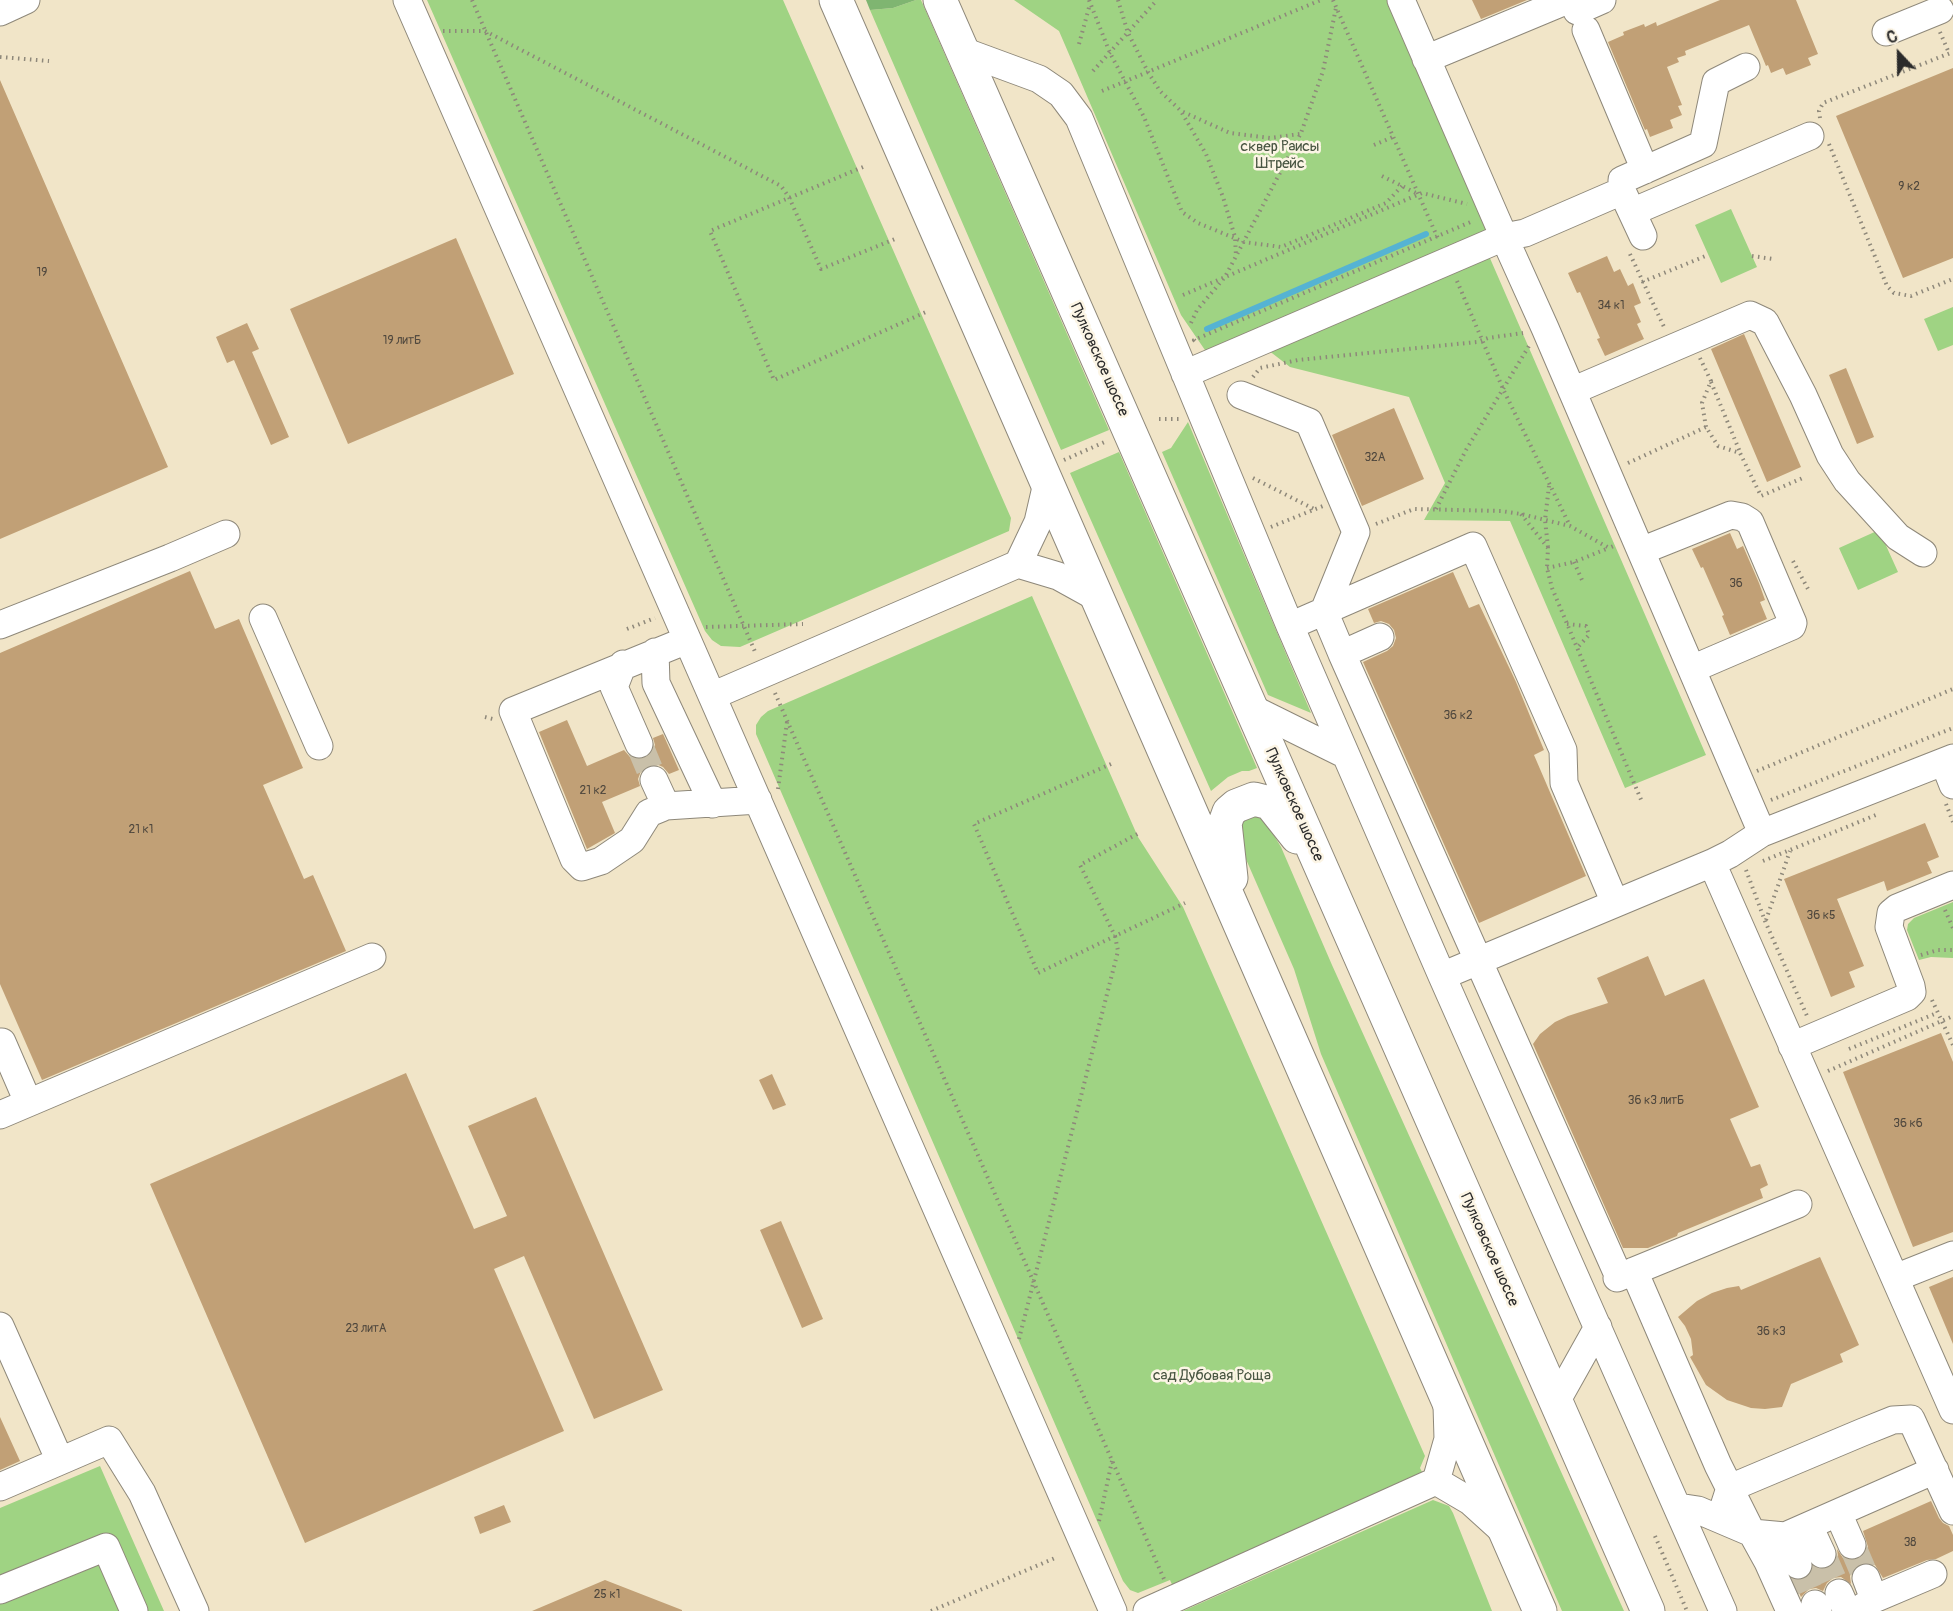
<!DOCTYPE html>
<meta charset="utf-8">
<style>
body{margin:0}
#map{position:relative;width:1953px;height:1611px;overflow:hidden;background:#f1e5c8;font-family:Pangolin,sans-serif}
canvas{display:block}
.north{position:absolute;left:1869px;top:24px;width:60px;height:60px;-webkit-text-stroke:4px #fcf5e5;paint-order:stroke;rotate:338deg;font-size:16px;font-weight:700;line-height:24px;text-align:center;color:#2b2b2b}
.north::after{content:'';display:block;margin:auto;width:21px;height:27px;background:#2b2b2b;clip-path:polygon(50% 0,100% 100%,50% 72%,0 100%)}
</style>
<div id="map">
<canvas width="1953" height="1611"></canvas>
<div class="north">С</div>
</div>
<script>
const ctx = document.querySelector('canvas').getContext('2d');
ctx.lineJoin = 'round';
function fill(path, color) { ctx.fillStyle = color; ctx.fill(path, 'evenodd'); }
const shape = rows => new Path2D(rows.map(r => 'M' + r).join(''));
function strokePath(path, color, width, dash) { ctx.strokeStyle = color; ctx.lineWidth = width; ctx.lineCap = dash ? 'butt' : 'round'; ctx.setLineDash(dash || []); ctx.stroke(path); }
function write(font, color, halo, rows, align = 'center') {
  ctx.font = font + ' Pangolin,sans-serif'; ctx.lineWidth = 5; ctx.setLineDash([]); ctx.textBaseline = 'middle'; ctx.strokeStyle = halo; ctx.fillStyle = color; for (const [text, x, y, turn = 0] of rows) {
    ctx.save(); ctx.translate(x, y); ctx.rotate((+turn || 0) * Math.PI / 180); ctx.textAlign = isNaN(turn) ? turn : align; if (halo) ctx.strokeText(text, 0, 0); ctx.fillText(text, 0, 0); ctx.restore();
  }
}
fill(shape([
 [427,0,783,0,1011,518,1009,531,740,647,721,646,712,640,705,631],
 [916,0,921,0,1109,430,1061,450,870,10,893,8],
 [1014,0,1391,0,1488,216,1484,235,1207,353,1181,315,1059,31],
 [1731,209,1757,267,1721,283,1695,225],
 [1489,256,1706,755,1625,788,1510,521,1424,520,1445,483,1409,397,1290,367,1268,350],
 [1953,307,1953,345,1938,351,1924,319],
 [1188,422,1311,713,1268,695,1162,452,1171,448],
 [1119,452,1257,768,1249,771,1242,771,1228,777,1211,791,1070,473],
 [1879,530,1898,572,1858,590,1839,548],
 [1032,596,1138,837,1183,907,1425,1456,1420,1468,1424,1476,1173,1587,1170,1580,1138,1593,1130,1590,1123,1581,756,734,756,725,761,717,768,711],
 [1256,816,1264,819,1281,847,1332,965,1624,1611,1562,1611,1321,1054,1294,969,1238,841,1242,821],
 [1953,902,1953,958,1931,957,1919,960,1907,930,1908,924,1914,918],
 [100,1466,164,1611,0,1611,0,1508],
 [1433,1500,1449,1506,1453,1513,1492,1611,1183,1611]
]), '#9fd383');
fill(shape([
 [866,0,916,0,893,8,870,10]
]), '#7fb571');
strokePath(shape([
 [1207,329,1426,234]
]), '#55b3d3', 6);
fill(shape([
 [1472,0,1527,0,1481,19],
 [1720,0,1796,0,1818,54,1808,58,1811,65,1786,75,1783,68,1771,73,1768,65,1766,66,1749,25,1685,51,1686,55,1677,58,1679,62,1667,67,1682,105,1678,106,1682,115,1670,120,1673,128,1650,137,1647,129,1645,130,1608,42,1624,35,1623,32,1644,24,1645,27,1656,22,1657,26],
 [1953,68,1953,258,1903,278,1836,116],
 [0,80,168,467,0,539],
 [456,238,514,374,348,444,290,309],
 [1607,256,1614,272,1620,269,1628,286,1633,283,1641,303,1634,306,1641,322,1637,324,1644,339,1605,356,1597,339,1600,338,1593,322,1580,292,1577,293,1568,273],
 [247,323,259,349,252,352,289,437,271,445,234,360,227,363,216,337],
 [1744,334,1801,467,1767,482,1711,349],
 [1846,368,1874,437,1857,444,1829,375],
 [1394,408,1424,479,1362,506,1332,435],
 [1730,533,1737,549,1743,546,1759,583,1765,600,1760,602,1767,619,1730,635,1722,616,1724,615,1703,567,1701,568,1692,549],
 [190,571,215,629,239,619,303,768,263,785,304,879,313,875,346,951,42,1080,0,984,0,653],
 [1453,572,1469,608,1479,604,1516,682,1544,750,1534,755,1586,876,1479,923,1363,662,1387,651,1393,646,1396,638,1394,630,1389,624,1381,621,1374,623,1368,609],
 [567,720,587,766,624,750,630,757,638,760,645,759,652,753,655,745,653,738,663,734,679,770,669,774,663,767,656,764,648,766,641,771,638,779,640,786,602,802,615,833,587,849,539,732],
 [1925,823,1939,857,1927,862,1932,873,1887,891,1884,881,1837,899,1864,966,1849,972,1855,987,1831,997,1784,879],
 [1648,956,1665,996,1704,979,1759,1107,1730,1119,1751,1167,1760,1164,1768,1185,1760,1189,1763,1198,1678,1233,1677,1236,1648,1248,1623,1248,1533,1044,1540,1034,1555,1022,1568,1016,1608,1003,1597,978],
 [1941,1033,1953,1062,1953,1232,1913,1247,1843,1072],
 [406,1073,474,1229,507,1216,468,1126,536,1097,663,1390,594,1419,524,1256,494,1269,564,1431,305,1543,150,1184],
 [772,1074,786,1105,773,1110,759,1080],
 [781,1221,823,1319,802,1328,760,1230],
 [1820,1257,1859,1345,1840,1354,1843,1362,1791,1384,1782,1407,1765,1409,1751,1408,1727,1400,1706,1385,1690,1357,1693,1355,1691,1339,1685,1326,1678,1317,1697,1301,1712,1293,1727,1288,1739,1286,1741,1290],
 [1953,1277,1953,1344,1929,1287],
 [0,1417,20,1461,0,1470],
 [1931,1501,1939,1518,1943,1523,1949,1526,1953,1535,1953,1551,1936,1559,1927,1560,1883,1578,1875,1565,1868,1562,1861,1563,1853,1569,1850,1576,1851,1584,1841,1577,1833,1578,1827,1583,1823,1591,1816,1588,1809,1589,1801,1597,1793,1580,1805,1579,1810,1575,1814,1567,1821,1570,1829,1568,1835,1563,1838,1556,1837,1549,1843,1558,1851,1561,1859,1559,1864,1555,1868,1547,1863,1531],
 [504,1505,511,1522,480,1534,474,1517],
 [605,1580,682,1610,682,1611,532,1611]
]), '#c1a076');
strokePath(shape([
 [639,744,654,780],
 [1852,1545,1866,1578],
 [1822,1554,1839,1593],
 [1798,1565,1815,1604]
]), '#c9c0a9', 27, [27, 14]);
const minor = shape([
 [407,0,1113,1611],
 [1401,0,1504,237,1545,328,1762,833],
 [1575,0,1577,11,1602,0],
 [0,12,26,0],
 [1586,30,1645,170],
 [1886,32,1940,10],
 [963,51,1039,79,1061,94,1079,118,1290,626,1442,976,1723,1611],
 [1426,59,1558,4],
 [1622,191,1622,180,1703,144,1716,82,1746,67],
 [1632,212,1810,136],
 [1185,374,1504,237,1525,233,1622,191,1643,236],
 [1572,391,1750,315,1765,322,1803,395,1830,455,1847,481,1898,537,1923,553],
 [1241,395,1309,422,1356,532,1324,611,1342,654,1380,637],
 [1641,551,1731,515,1742,517,1750,522,1793,623,1792,626,1692,669],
 [1018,564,1038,522,1047,483],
 [263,618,319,746],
 [0,625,170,558,226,534],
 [1290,626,1473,546,1563,750,1564,783,1615,903],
 [655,652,656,683,713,804],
 [1342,654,1619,1277],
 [623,664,614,687,639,744],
 [712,696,1018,564,1058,576,1096,597],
 [1251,708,1346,755],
 [1944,762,1953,785],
 [654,780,666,806,758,800],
 [666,806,649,813,632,840,601,861,582,867,574,859,513,711,687,640],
 [1712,863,1953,1410],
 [1442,976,1712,863,1730,854,1762,833,1953,758],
 [2,1042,28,1102],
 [1792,1046,1907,997,1912,992,1911,986,1889,927,1891,913,1897,908,1953,885],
 [0,1115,372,957],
 [1634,1271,1718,1465,1752,1533,1785,1536,1935,1470],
 [1617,1278,1798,1204],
 [1895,1278,1953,1255],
 [0,1326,60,1461],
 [1556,1402,1598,1327],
 [1436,1481,1470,1501,1502,1530],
 [0,1487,109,1440,142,1493,195,1611],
 [1678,1507,1698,1510,1752,1533,1768,1562,1790,1611],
 [1838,1513,1852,1545],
 [1720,1519,1730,1488,1863,1432,1893,1420,1911,1419,1953,1511],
 [1809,1526,1822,1554],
 [1785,1536,1798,1565],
 [0,1590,106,1547,134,1611],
 [1839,1593,1847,1611],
 [1874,1599,1933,1574],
 [1815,1604,1818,1611],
 [1147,1611,1436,1481,1448,1439,1447,1405],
 [1857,1611,1874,1599,1866,1578]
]);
const major = shape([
 [836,0,1540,1611],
 [940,0,1648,1611],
 [1231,878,1225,823,1229,812,1236,806,1254,799,1270,803,1297,837]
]);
strokePath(minor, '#8e887a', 29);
strokePath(major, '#8e887a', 35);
strokePath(shape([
 [472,0,756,654],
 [1089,0,1110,53,1144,117,1182,212,1198,223,1244,242,1281,247,1386,203,1402,186],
 [1118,0,1128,33,1148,72,1160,91,1181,111,1230,133,1270,138,1300,134],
 [1333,0,1439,241],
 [443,31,485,31,781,186,789,197,821,269,895,239],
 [1940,32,1949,53],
 [1079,44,1090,4],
 [0,57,49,61],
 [1093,71,1157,0],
 [1102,91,1321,0],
 [1182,113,1206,154,1223,197,1235,237,1236,256],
 [1820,118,1819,111,1823,103,1953,52],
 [1829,144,1887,286,1894,293,1911,296,1953,279],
 [1374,145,1393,137],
 [863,167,710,231,774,380,926,312],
 [1382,176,1418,194],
 [1630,254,1665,329],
 [1752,256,1773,259],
 [1457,281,1503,389,1570,526],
 [1642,282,1708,255],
 [1183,295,1422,193,1467,204],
 [1191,323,1197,310,1225,277,1301,133,1323,71,1336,8],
 [1195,341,1194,340,1473,221],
 [1700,358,1711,381,1702,403,1706,427],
 [1253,377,1260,368,1298,360,1477,342,1488,338,1523,333],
 [1711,382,1740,452],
 [1159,419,1182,419],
 [1064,460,1107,441],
 [1628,463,1706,427,1718,446,1740,453,1761,496,1805,477],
 [1253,478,1314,509],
 [1436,509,1466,450,1529,346],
 [1521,514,1548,548,1547,568,1552,588,1642,802],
 [1376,524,1414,509,1501,511,1521,514,1570,526,1609,548,1616,545],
 [1271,527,1323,506],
 [1548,547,1545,520,1549,486],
 [1793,561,1808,589],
 [1574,562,1582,580],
 [1547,568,1574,562,1609,548],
 [1567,624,1586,626,1589,635,1577,648],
 [706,627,803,624],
 [627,629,655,618],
 [775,693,1164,1579],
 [485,717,493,719],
 [1111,764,974,824,1038,973,1115,936,1080,865,1141,832],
 [1757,771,1953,689],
 [778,789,787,722],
 [1771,800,1953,728],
 [1946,804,1953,822],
 [1763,861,1876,815],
 [1746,870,1765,921,1807,1016],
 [1945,910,1953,928],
 [1766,920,1790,851],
 [1921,955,1938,950,1953,950],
 [1932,1000,1953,1045],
 [1849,1049,1937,1013],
 [1828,1071,1953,1016],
 [1019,1339,1118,951,1115,936,1185,903],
 [1099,1521,1112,1461],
 [1655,1536,1687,1611],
 [931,1611,1055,1558]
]), '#8e887a', 4, [1.5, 4.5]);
strokePath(minor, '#fff', 27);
strokePath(major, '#fff', 33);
write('12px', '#50483e', null, [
 ["9 к2",1909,187],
 ["19",42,273],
 ["34 к1",1611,306],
 ["19 литБ",402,341],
 ["32А",1375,458],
 ["36",1736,584],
 ["36 к2",1458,716],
 ["21 к2",593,791],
 ["21 к1",141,830],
 ["36 к5",1821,916],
 ["36 к3 литБ",1656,1101],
 ["36 к6",1908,1124],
 ["23 литА",366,1329],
 ["36 к3",1771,1332],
 ["38",1910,1543],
 ["25 к1",607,1595]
]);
write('15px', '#485541', '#fcf5e5', [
 ["сквер Раисы",1280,147],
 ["Штрейс",1280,164],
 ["сад Дубовая Роща",1212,1376]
]);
write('15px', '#2b2b2b', '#fcf5e5', [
 ["Пулковское шоссе",1099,360,66],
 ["Пулковское шоссе",1294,805,66],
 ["Пулковское шоссе",1489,1250,66]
]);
</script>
